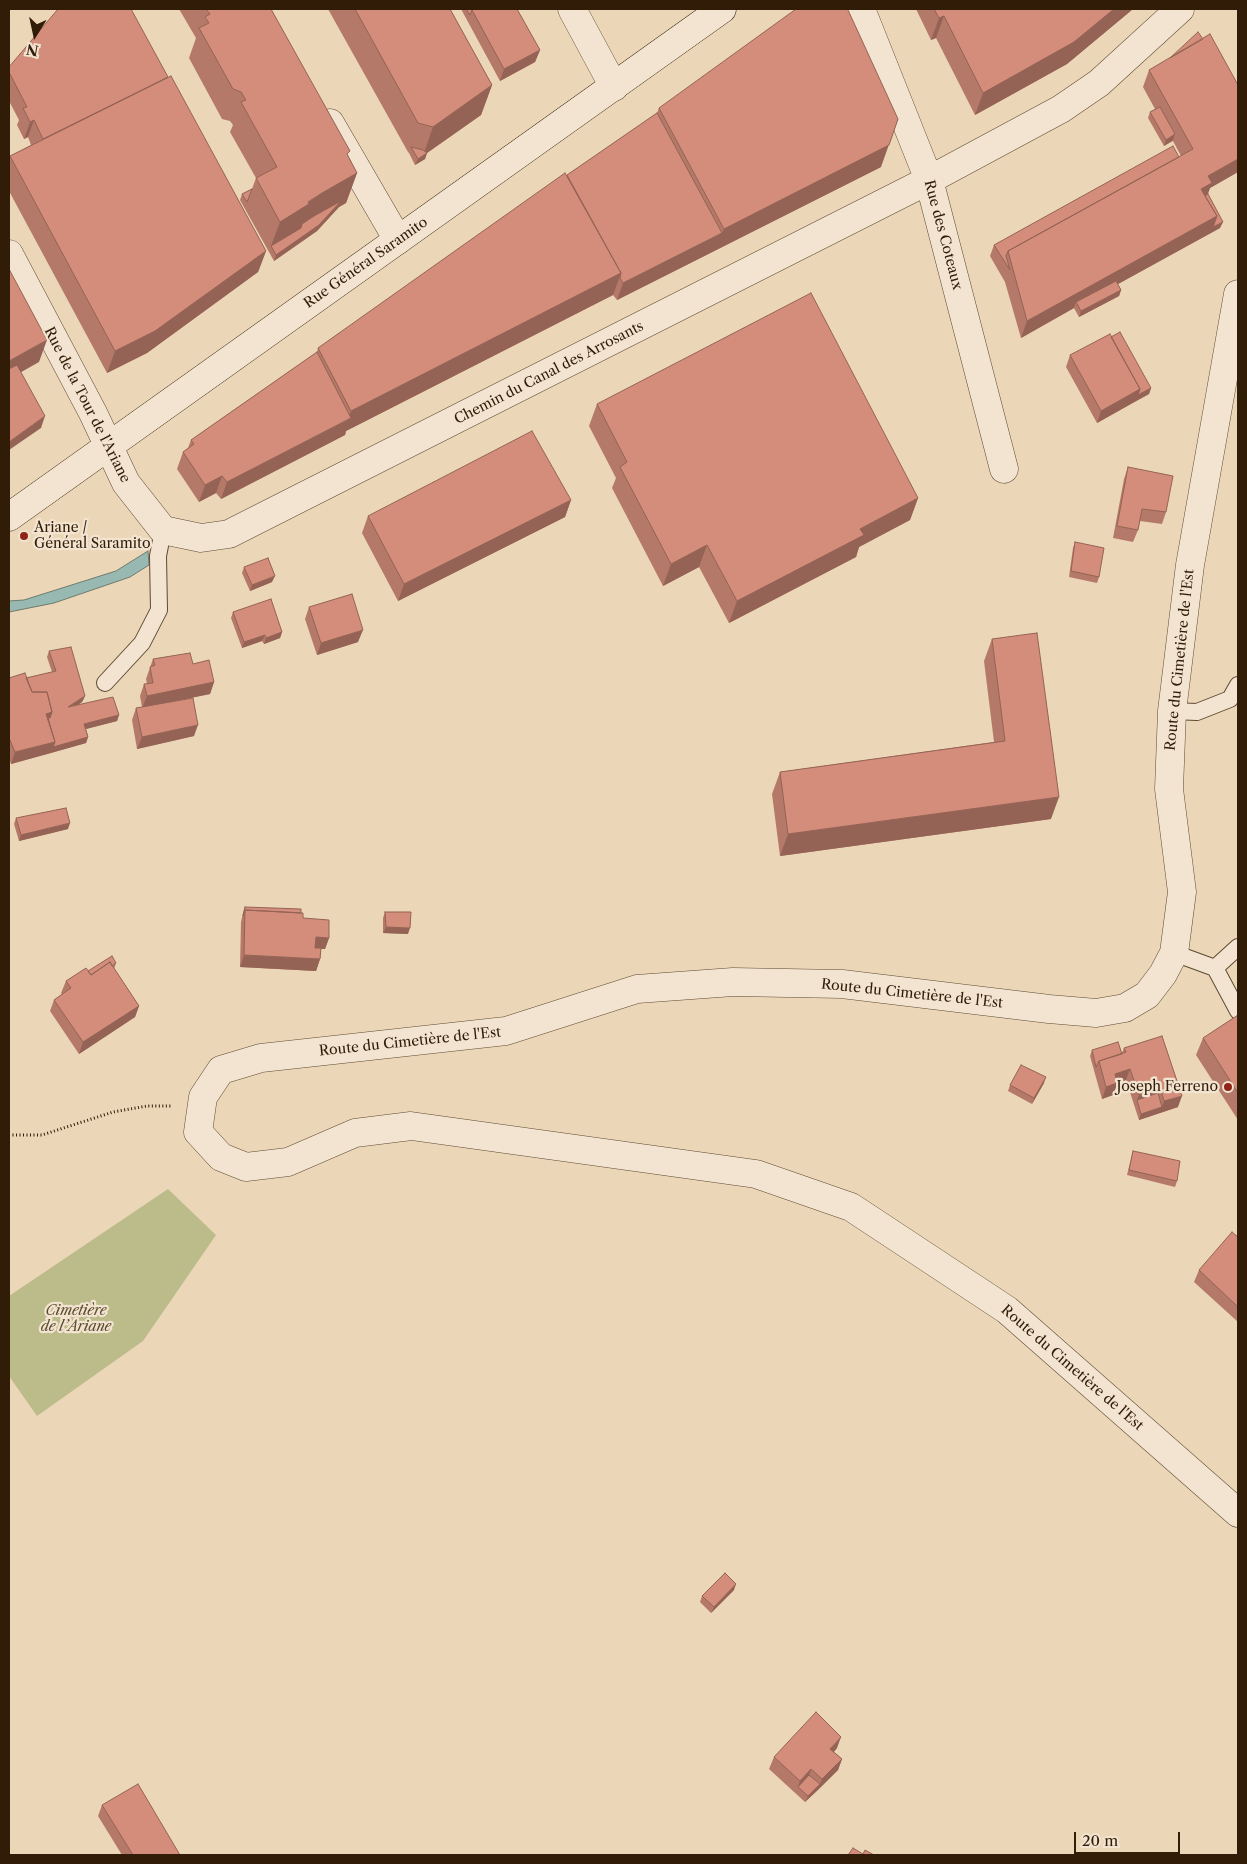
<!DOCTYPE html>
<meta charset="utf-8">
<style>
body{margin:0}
#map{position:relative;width:1247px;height:1864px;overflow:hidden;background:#ebd6b7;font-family:"Libre Caslon Text",serif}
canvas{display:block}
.frame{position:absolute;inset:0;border:10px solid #301c07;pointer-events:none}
.north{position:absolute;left:10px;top:10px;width:50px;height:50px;-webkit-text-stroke:4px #f2e4d0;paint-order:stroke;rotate:190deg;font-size:14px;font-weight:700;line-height:20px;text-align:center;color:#301c07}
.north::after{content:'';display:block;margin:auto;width:18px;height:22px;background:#301c07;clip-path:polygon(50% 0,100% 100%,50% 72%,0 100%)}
.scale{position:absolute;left:1074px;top:1832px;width:106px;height:22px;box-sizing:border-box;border:2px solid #301c07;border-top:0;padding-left:6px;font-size:15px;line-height:18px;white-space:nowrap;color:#301c07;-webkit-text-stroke:4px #f2e4d0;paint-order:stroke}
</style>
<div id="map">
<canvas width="1247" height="1864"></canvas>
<div class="frame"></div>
<div class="north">N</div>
<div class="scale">20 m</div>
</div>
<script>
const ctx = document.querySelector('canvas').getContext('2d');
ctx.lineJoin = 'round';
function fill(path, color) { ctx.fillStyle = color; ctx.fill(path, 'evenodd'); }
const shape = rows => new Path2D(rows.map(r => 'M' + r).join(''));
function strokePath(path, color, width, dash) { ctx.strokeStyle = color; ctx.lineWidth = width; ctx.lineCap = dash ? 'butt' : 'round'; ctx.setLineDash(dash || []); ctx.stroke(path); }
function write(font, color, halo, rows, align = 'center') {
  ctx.font = font + ' "Libre Caslon Text",serif'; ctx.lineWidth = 4.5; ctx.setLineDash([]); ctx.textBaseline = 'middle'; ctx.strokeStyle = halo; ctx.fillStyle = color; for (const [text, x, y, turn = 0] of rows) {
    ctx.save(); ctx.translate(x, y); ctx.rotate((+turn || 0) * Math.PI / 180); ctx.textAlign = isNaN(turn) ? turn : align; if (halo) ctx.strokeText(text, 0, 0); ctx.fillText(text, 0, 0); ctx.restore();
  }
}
fill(shape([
 [168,1189,216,1235,143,1341,37,1416,9,1376,9,1296]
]), '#bcbc8a');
const water = shape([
 [148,551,149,565,130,577,54,603,9,612,9,601,24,600,116,571,148,551]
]);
fill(water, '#98b9b1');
strokePath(water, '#6e7a6d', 1);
const lane = shape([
 [105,683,142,643,159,610,158,556,163,530],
 [1172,711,1197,712,1230,699,1238,685],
 [1174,953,1215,968,1238,947],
 [1215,968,1238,1011]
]);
const street = shape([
 [572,9,614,87],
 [861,9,929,180,1004,469],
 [330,123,398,240],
 [9,254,93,413,126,483,163,530,201,538,229,534,929,180,1061,109,1099,83,1180,9],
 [1238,294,1190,565,1172,711,1169,789,1182,892,1174,953,1163,974,1147,995,1125,1008,1096,1013,1049,1009,842,984,733,982,637,989,506,1031,261,1058,221,1070,203,1097,198,1132,221,1157,246,1167,288,1162,355,1133,411,1126,756,1174,851,1207,1007,1310,1238,1513]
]);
const secondary = shape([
 [9,517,722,9]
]);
strokePath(lane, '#5f4a33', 18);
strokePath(street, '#5f4a33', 29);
strokePath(secondary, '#301c07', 29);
strokePath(shape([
 [9,1135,42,1135,113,1112,147,1106,171,1106]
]), '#301c07', 3, [1, 2.5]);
strokePath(lane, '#f2e4d0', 16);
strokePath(street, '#f2e4d0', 28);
strokePath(secondary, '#f2e4d0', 28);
fill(shape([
 [179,9,271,9,357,173,346,203,339,207,317,231,274,261,240,200,242,194,252,189,256,178,230,132,233,125,230,121,222,119,189,58,196,38],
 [328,9,450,9,492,85,481,115,427,153,425,159,415,165,409,153,408,152],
 [461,9,517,9,540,50,535,62,500,81],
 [916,9,1133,9,1067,64,975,115,936,38,931,40],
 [848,11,881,167,617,300,613,295,346,431,345,435,221,499,216,493,199,502,177,469,183,452,188,448,191,440,317,352,318,348,657,113,659,108],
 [1203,39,1238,85,1238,172,1210,188,1208,194,1220,228,1118,284,1121,290,1119,296,1079,317,1074,308,1021,338,1005,282,990,256,994,245,1181,156,1173,141,1164,146,1148,118,1150,112,1155,109,1143,87,1149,70],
 [9,67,168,77,266,251,258,272,147,353,107,373,9,191,9,158,10,156,31,145,28,137,24,139,17,125,19,120,9,101],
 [1111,337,1151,388,1149,394,1097,423,1066,367,1070,355],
 [597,404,918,498,910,520,859,547,856,557,729,623,699,567,663,586,612,488,616,478,589,426],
 [1128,467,1166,512,1162,524,1140,521,1138,530,1133,542,1113,538,1124,479],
 [571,500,565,517,398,601,362,533,368,516],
 [1075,542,1099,577,1097,583,1069,577,1073,548],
 [244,567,272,582,250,591,242,573],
 [309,607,358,642,317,655,305,619],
 [233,612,282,632,280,638,264,644,262,641,242,648,231,618],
 [992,639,1051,819,780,856,772,794,780,772,994,742,984,661],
 [49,651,85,696,82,702,78,705,119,715,117,721,86,729,88,737,86,743,11,764,9,758,9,678,26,678,52,672,47,657],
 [153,659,193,664,214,682,210,694,164,703,194,736,137,749,132,720,136,708,142,707,140,696,144,684,147,684,146,679],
 [16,818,68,829,19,841,14,824],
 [245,907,301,913,303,918,329,938,325,949,321,949,320,959,316,971,240,967,241,922,243,913],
 [385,912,408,934,383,933,383,918],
 [116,963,114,969,139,1006,135,1017,79,1054,50,1011,54,1000,62,994,61,993,66,981,88,971],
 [1238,1015,1238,1120,1196,1055,1203,1038],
 [1124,1048,1178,1107,1139,1120,1126,1080,1117,1084,1113,1095,1102,1099,1090,1056,1092,1050,1122,1053],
 [1044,1083,1032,1104,1008,1091,1010,1085],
 [1133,1151,1177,1181,1175,1187,1127,1175],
 [1238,1237,1238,1322,1194,1282,1199,1270],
 [734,1590,711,1613,700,1602,702,1596],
 [837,1748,834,1752,842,1759,838,1770,805,1802,769,1769,774,1757],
 [102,1805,180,1855,122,1855,98,1816]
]), '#b57969');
fill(shape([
 [1114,9,1133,9,1067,64,975,115,983,93],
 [944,16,936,38,931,40,939,18],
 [540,50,535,62,500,81,504,69],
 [492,85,481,115,427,153,425,159,415,165,418,159,423,156,433,127],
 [898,119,881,167,617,300,623,283,722,233,724,229],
 [34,120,28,137,24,139,30,122],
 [1175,134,1173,140,1164,146,1166,140],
 [1238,159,1238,172,1210,188,1205,200,1201,189,1208,176],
 [357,173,346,203,339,207,317,231,274,261,276,255,271,246,280,222,322,193],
 [1217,216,1223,222,1220,228,1078,306,1076,302,1074,308,1021,338,1027,321],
 [266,251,258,272,147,353,107,373,115,351],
 [621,273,613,295,346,431,345,435,221,499,227,482,348,420,351,411],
 [1121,290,1119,296,1079,317,1081,311],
 [47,340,39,362,9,379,9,361],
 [1151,388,1149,394,1136,401,1138,395],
 [1140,389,1136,401,1097,423,1101,411],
 [45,416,41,428,9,450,9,442],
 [222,476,216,493,199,502,205,485],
 [918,498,910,520,859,547,856,557,729,623,737,601,860,529],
 [571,500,565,517,398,601,404,584],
 [707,545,699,567,663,586,671,564],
 [275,576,272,582,250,591,252,585],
 [363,630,358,642,317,655,321,643],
 [282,632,280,638,264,644,266,638],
 [265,635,262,641,242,648,244,642],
 [214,682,210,694,142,708,147,696],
 [85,696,82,702,66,713,68,707],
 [52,712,47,724,46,714],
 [119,715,117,721,82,730,84,724],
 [198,725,194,736,137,749,142,737],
 [88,737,86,743,51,753,53,747],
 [55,742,51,753,11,764,15,752],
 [1059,797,1051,819,780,856,788,834],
 [70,823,68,829,19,841,21,835],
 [386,927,410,928,408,934,383,933],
 [316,937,329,938,325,949,311,949],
 [244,955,320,959,316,971,240,967],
 [139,1006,135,1017,79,1054,83,1042],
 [1130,1069,1126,1080,1117,1084,1113,1095,1102,1099,1106,1087,1115,1074],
 [1046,1077,1044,1083,1032,1104,1034,1098],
 [1160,1087,1156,1099,1137,1100,1139,1095],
 [1182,1096,1178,1107,1160,1113,1164,1101],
 [1162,1107,1160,1113,1139,1120,1141,1114],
 [736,1584,734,1590,711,1613,714,1607],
 [841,1737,837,1748,826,1761,830,1749],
 [842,1759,838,1770,818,1790,822,1779],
 [811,1769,807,1781,798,1787,800,1781],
 [820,1784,818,1790,805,1802,808,1796]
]), '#946355');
const building = shape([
 [58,9,131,9,168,77,43,139,34,120,30,122,23,108,27,107,9,72,9,67,58,9],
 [206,9,271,9,350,151,347,154,357,173,322,193,308,202,309,204,280,222,256,178,277,167,241,102,246,100,241,92,233,89,199,28,209,23,205,17,210,14,206,9],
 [355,9,450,9,492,85,433,127,418,123,355,9],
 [466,9,474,9,472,10,470,15,466,9],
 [474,9,517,9,540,50,504,69,472,10,474,9],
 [796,9,849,9,848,10,898,119,889,145,724,229,659,108,796,9],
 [934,9,1114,9,1074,42,983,93,944,16,939,18,934,9],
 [1198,32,1203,39,1170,58,1198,32],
 [1210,34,1238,85,1238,159,1208,176,1212,183,1201,189,1217,216,1027,321,1008,251,1193,149,1149,70,1210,34],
 [171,76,266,251,155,331,115,351,10,156,171,76],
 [1160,107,1175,134,1166,140,1150,112,1160,107],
 [657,113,722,233,623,283,620,278,621,273,567,175,657,113],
 [1173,146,1179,157,1008,251,1006,256,1010,270,994,245,1173,146],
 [411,147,423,150,427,153,418,159,411,147],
 [565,173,621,273,351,411,318,348,565,173],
 [252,189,247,202,242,194,252,189],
 [1208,194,1223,222,1213,227,1217,216,1205,196,1208,194],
 [341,201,319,225,276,255,271,246,301,228,302,224,314,216,341,201],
 [9,269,47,340,9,361,9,269],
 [1116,281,1121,290,1081,311,1076,302,1116,281],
 [811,293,918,498,860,529,864,535,737,601,707,545,671,564,620,467,627,462,597,404,811,293],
 [1120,332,1151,388,1138,395,1140,389,1111,337,1120,332],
 [1110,334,1140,389,1101,411,1070,355,1110,334],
 [317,352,351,418,227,482,222,476,205,485,183,452,194,444,191,440,317,352],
 [17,365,45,416,9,442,9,369,17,365],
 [532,431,571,500,404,584,368,516,532,431],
 [1128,467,1173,476,1166,512,1142,509,1138,530,1117,526,1128,467],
 [1075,542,1104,548,1099,577,1071,571,1075,542],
 [268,558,275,576,252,585,244,567,268,558],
 [352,594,363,630,321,643,309,607,352,594],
 [271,599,282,632,266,638,265,635,244,642,233,612,271,599],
 [1037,633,1059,797,788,834,780,772,1005,741,992,639,1037,633],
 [71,647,85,696,68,707,113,697,119,715,84,724,88,737,53,747,55,742,48,718,50,718,52,712,47,692,32,692,26,678,56,671,49,651,71,647],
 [190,653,193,664,209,660,214,682,147,696,144,684,153,683,150,667,155,665,153,659,190,653],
 [25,673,32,692,47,692,52,712,46,714,55,742,15,752,9,738,9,678,25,673],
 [193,698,198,725,142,737,136,708,193,698],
 [66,808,70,823,21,835,16,818,66,808],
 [245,907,301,909,301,913,245,910,243,916,245,907],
 [245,910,303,913,303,918,329,920,329,938,316,937,315,948,321,948,320,959,244,955,245,910],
 [385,912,411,912,410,928,386,927,385,912],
 [112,956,116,963,112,966,110,962,91,975,88,971,112,956],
 [110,962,139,1006,83,1042,54,1000,71,988,66,981,86,968,91,975,110,962],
 [1238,1015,1238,1093,1203,1038,1238,1015],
 [1162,1036,1182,1096,1164,1101,1160,1087,1139,1095,1130,1069,1115,1074,1117,1083,1106,1087,1099,1061,1126,1052,1124,1048,1162,1036],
 [1118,1042,1122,1054,1099,1061,1096,1067,1092,1050,1118,1042],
 [1021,1065,1046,1077,1034,1098,1010,1085,1021,1065],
 [1158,1093,1162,1107,1141,1114,1137,1100,1158,1093],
 [1133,1151,1180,1161,1177,1181,1129,1170,1133,1151],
 [1232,1232,1238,1237,1238,1307,1199,1270,1232,1232],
 [725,1573,736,1584,714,1607,702,1596,725,1573],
 [816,1712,841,1737,830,1749,842,1759,822,1779,811,1769,800,1781,774,1757,816,1712],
 [809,1775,820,1784,808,1796,798,1787,809,1775],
 [138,1784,180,1855,133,1855,102,1805,138,1784],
 [853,1848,863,1854,865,1850,874,1855,848,1855,853,1848]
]);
fill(building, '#d38d7a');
strokePath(building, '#946355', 1);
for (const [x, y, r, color] of [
 [24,536,5,"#8f2418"],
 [1228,1087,5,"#8f2418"]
]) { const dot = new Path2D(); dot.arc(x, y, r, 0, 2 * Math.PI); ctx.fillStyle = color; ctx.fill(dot); strokePath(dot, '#f2e4d0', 2); }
write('14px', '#301c07', '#f2e4d0', [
 ["Rue des Coteaux",943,235,75],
 ["Rue Général Saramito",366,263,-35],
 ["Chemin du Canal des Arrosants",549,373,-27],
 ["Rue de la Tour de l'Ariane",87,405,63],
 ["Route du Cimetière de l'Est",1180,660,-84],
 ["Route du Cimetière de l'Est",912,994,6],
 ["Route du Cimetière de l'Est",410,1042,-6],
 ["Route du Cimetière de l'Est",1072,1368,41]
]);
write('14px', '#301c07', '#f2e4d0', [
 ["Ariane /",34,528],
 ["Général Saramito",34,544],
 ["Joseph Ferreno",1218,1087,"right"]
], 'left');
write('italic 14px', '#5a4c2e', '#f2e4d0', [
 ["Cimetière",76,1311],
 ["de l’Ariane",76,1327]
]);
</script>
